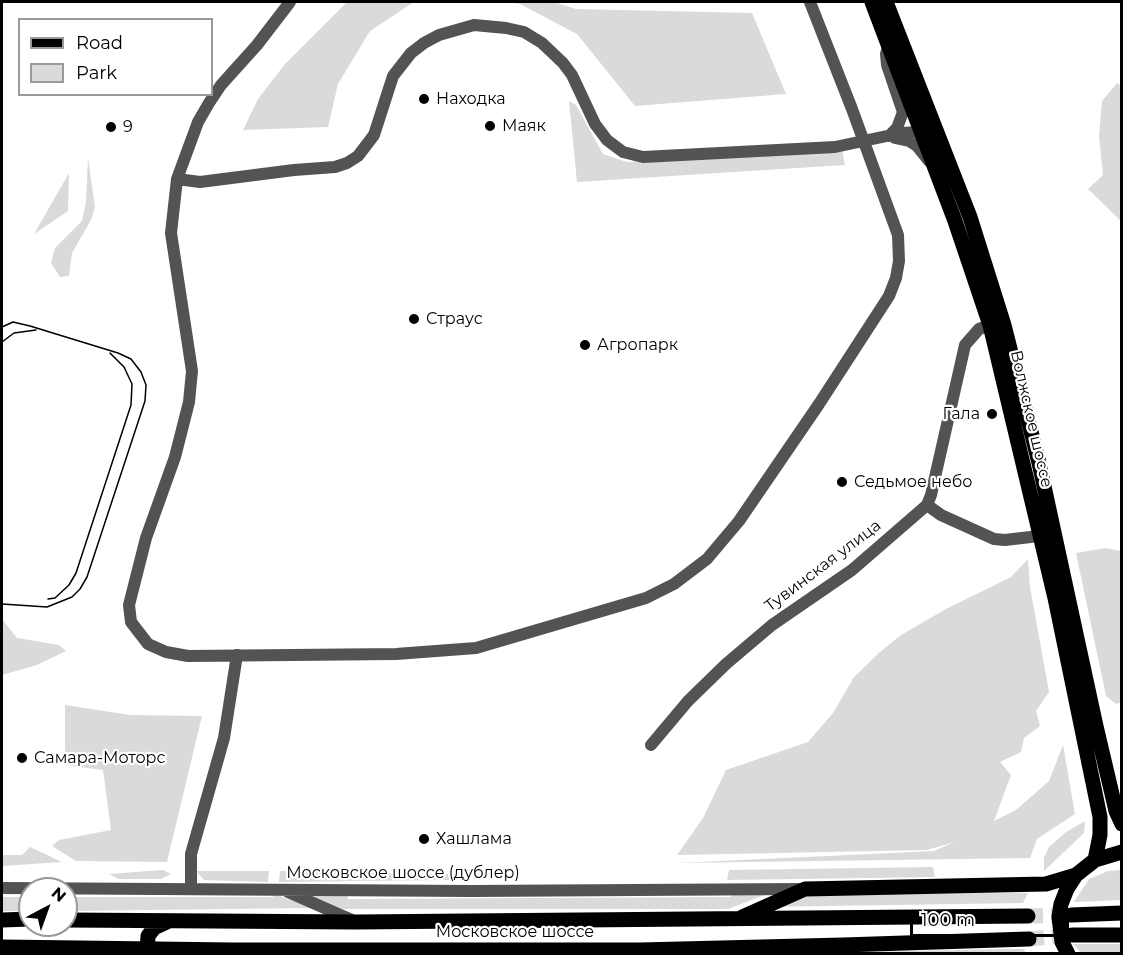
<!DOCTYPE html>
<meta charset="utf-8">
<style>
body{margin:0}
#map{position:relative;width:1123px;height:955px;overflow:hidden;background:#fff;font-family:Montserrat,sans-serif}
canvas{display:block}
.frame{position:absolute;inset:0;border:3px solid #000;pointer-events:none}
.legend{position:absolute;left:18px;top:18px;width:195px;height:78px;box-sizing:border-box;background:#fff;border:2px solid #999;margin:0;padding:8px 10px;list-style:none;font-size:18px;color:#000}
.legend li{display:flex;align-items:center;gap:12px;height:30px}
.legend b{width:30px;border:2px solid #999}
.north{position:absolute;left:18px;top:877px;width:60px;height:60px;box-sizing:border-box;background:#fff;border:2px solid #999;border-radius:50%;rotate:41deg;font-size:16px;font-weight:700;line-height:24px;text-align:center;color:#000}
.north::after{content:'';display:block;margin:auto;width:21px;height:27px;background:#000;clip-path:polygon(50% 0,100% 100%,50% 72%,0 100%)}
.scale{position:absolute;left:910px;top:910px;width:159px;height:27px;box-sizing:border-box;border:3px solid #000;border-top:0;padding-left:8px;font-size:18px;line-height:21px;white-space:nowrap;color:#000;-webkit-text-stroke:4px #fff;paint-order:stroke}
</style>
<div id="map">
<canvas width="1123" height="955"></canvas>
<div class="frame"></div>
<ul class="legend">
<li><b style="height:8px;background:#000"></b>Road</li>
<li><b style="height:16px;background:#dadada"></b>Park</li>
</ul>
<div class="north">N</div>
<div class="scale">100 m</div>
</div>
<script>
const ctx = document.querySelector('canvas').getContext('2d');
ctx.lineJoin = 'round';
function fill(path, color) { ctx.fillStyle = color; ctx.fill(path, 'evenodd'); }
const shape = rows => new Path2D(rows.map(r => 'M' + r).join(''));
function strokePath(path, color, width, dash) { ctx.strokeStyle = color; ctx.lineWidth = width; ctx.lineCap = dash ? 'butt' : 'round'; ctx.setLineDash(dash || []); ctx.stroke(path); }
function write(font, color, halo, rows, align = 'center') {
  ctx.font = font + ' Montserrat,sans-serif'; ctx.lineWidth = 4.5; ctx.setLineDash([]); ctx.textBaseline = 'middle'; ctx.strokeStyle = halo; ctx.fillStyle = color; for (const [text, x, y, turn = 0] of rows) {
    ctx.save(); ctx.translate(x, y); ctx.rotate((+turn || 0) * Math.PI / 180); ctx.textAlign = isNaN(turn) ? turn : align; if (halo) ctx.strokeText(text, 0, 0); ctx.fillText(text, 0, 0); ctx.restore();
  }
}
fill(shape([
 [347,2,414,2,370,31,338,84,328,127,243,130,258,99,285,64],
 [506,2,554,2,576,9,752,13,786,94,635,106,577,34,520,4],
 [1117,83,1122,87,1121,221,1088,189,1103,175,1099,136,1102,101],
 [569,101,576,105,603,154,627,162,842,149,845,165,577,182],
 [88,158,95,207,91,220,72,253,69,276,60,277,51,263,55,248,82,221,86,202],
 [69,173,68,211,34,234],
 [1105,548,1121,551,1122,702,1116,704,1106,696,1076,553],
 [1028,559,1030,587,1049,692,1036,711,1040,726,1024,738,1021,752,1000,762,1011,775,994,821,1016,810,1049,781,1063,745,1075,814,1037,839,1030,858,677,863,934,851,954,842,927,850,677,855,703,818,726,770,808,742,833,713,854,677,880,652,901,635,946,609,1011,577],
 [2,619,17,638,59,645,66,651,37,665,2,675],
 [65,705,130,715,202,716,167,862,76,861,52,846,59,840,111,830,103,770,65,765],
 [1085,821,1084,833,1044,871,1044,858,1049,847,1066,832],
 [30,847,62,862,2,866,2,855,22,855],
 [933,867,935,877,727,880,729,870],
 [163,870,171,874,161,879,119,879,109,874],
 [1121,870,1121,900,1074,902,1089,879,1108,871],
 [196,871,269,871,268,882,204,880],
 [280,871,455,874,451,880,279,882],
 [732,892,767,894,728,909,343,909,305,894,347,895,348,899,731,897],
 [1028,893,1023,903,764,907,795,894],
 [277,895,311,908,66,911,66,897,272,897],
 [2,897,30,897,30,911,2,911],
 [1073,944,1121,944,1121,953,1081,953],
 [1006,949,1024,949,1026,953,806,953]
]), '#dadada');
strokePath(shape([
 [1028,916,1071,915],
 [1029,939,1072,935]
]), '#d9d9d9', 15, [15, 8]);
strokePath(shape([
 [290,2,257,45,221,85,209,103,198,122,177,179,171,233,192,371,189,402,175,457,146,538,129,605,131,622,148,644,166,652,188,656,396,654,476,648,646,598,674,584,707,559,739,521,819,404,889,296,896,278,899,261,898,235,852,109,810,2],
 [888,47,886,54,887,65,903,112,897,128,889,136],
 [895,138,909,141,917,146,929,161],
 [177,179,200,182,294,170,335,167,347,163,358,156,374,135,393,76,411,53,424,43,439,35,474,25,506,28,524,32,542,43,563,63,572,75,595,124,607,140,623,152,643,157,835,147,901,133,921,132,928,134],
 [927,505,941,515,994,539,1005,540,1039,536],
 [651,745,688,701,726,664,772,625,852,570,927,505,931,495,965,345,979,329,990,325],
 [2,888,471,891,801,889],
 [191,888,191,854,224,738,237,655],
 [288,892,352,920]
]), '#535353', 12);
strokePath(shape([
 [872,2,955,221,990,325,1055,598,1100,817,1100,835,1095,860],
 [886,2,970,217,1004,325,1039,463,1096,726,1116,811,1122,824],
 [1071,915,1122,913],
 [742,917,805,889,1046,884,1076,875],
 [2,920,30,919],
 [66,920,356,922,1028,916],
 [1072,935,1122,935],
 [2,947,233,950,640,950,843,945,1029,939],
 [147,954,148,936,154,928,169,921],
 [1068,954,1062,942,1059,917,1061,904,1067,889,1076,875,1095,860,1122,852]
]), '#000', 15);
strokePath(shape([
 [2,327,13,322,30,326,118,353,131,359,141,372,146,385,145,401,87,577,80,589,72,597,47,607,2,604],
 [2,342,14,333,36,330],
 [48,599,55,598,69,585,76,573,131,405,132,384,124,367,110,353]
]), '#000', 1.5);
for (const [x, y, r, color] of [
 [424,99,6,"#000"],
 [490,126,6,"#000"],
 [111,127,6,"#000"],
 [414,319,6,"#000"],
 [585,345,6,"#000"],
 [992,414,6,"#000"],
 [842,482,6,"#000"],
 [22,758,6,"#000"],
 [424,839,6,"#000"]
]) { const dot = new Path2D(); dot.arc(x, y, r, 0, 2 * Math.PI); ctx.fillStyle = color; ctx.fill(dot); strokePath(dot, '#fff', 2); }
write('16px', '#000', '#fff', [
 ["Находка",436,99],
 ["Маяк",502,126],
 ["9",123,127],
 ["Страус",426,319],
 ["Агропарк",597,345],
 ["Гала",980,414,"right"],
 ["Седьмое небо",854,482],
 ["Самара-Моторс",34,758],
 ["Хашлама",436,839]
], 'left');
write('16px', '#000', '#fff', [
 ["Волжское шоссе",1031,419,77],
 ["Тувинская улица",823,566,-37],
 ["Московское шоссе (дублер)",403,873],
 ["Московское шоссе",515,932]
]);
</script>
